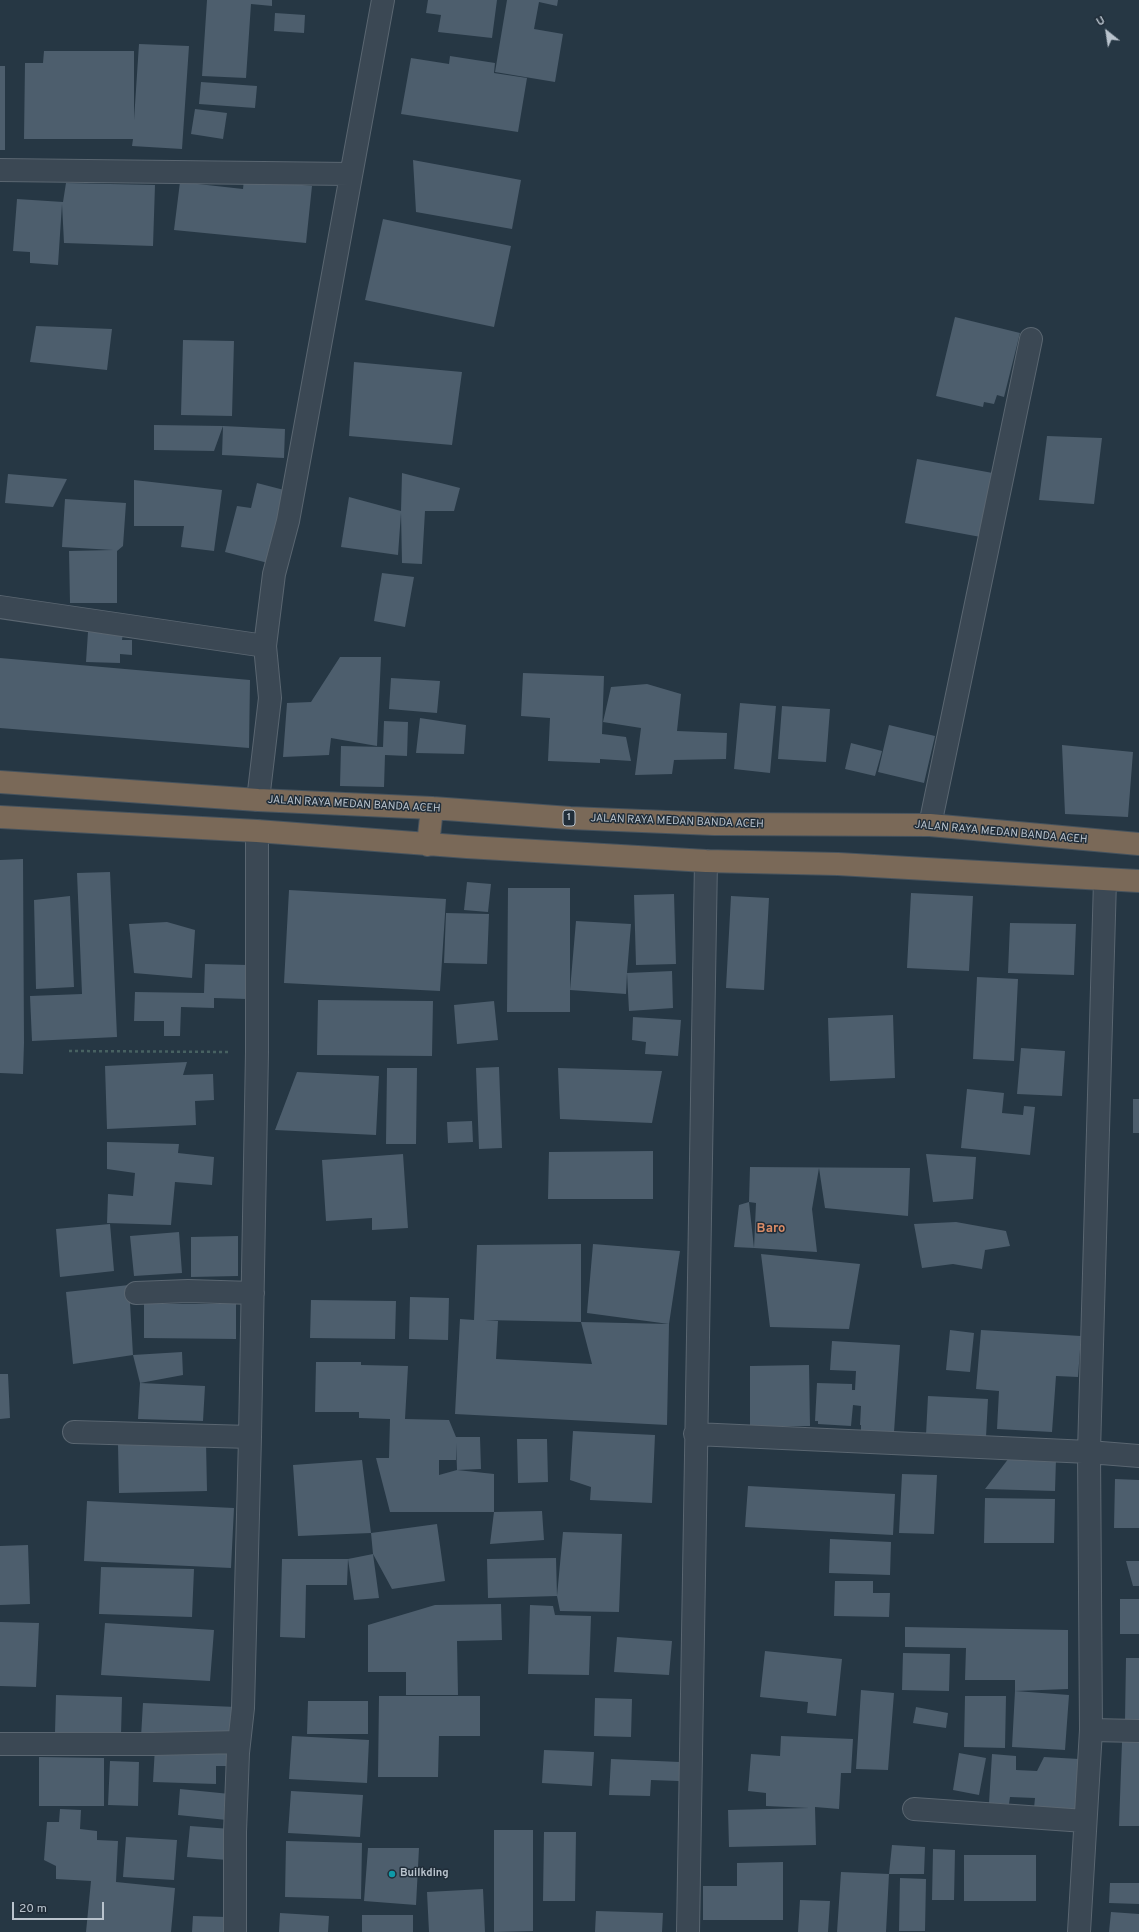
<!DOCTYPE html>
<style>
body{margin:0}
#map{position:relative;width:1139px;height:1932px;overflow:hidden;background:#263744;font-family:Overpass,sans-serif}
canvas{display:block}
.north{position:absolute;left:1087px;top:12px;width:40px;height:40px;-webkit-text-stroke:3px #202d39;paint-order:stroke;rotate:330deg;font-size:11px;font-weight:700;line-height:16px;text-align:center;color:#b9c3cd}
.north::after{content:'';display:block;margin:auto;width:14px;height:18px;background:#b9c3cd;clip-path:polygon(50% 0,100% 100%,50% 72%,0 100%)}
.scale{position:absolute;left:12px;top:1902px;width:92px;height:18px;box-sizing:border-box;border:2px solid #b9c3cd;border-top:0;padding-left:5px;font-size:12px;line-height:14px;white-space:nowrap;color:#b9c3cd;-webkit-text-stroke:3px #202d39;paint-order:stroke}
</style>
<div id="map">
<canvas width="1139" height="1932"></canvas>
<div class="north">U</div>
<div class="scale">20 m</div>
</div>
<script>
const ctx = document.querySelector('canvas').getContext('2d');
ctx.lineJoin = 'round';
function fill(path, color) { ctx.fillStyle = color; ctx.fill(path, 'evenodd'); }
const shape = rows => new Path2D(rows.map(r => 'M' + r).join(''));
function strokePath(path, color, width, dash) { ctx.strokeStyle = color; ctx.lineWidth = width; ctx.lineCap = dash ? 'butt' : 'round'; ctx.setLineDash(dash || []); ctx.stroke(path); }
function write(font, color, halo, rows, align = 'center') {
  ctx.font = font + ' Overpass,sans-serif'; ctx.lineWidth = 3; ctx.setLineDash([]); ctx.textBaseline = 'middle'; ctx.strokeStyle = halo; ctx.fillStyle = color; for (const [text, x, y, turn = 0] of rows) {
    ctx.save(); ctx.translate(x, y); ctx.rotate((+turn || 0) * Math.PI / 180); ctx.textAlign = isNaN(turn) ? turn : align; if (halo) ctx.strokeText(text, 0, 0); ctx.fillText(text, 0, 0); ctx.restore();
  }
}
fill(shape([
 [207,0,272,0,272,6,251,4,246,78,202,76],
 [428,0,497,0,492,38,438,32,441,15,426,13],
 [507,0,558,0,557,6,539,2,534,29,563,34,555,82,495,72],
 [275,13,305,15,304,33,274,31],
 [139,44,189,46,182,149,132,146,133,139,24,139,25,63,43,63,44,51,134,51,134,120],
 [450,56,495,63,494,73,527,78,518,132,401,114,411,58,449,64],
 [0,66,5,66,5,150,0,150],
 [201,82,257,86,255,108,199,104],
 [195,109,227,113,223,139,191,134],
 [413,160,521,180,512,229,416,212],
 [244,179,312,186,306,243,174,230,180,182,243,189],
 [66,183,155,185,153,246,64,243,62,204,58,265,30,263,30,252,13,251,17,199,63,202],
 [383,219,511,246,494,327,365,300],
 [955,317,1020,333,1004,397,997,395,994,404,984,402,983,407,936,396],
 [36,326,112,329,107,370,30,362],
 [183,340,234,341,232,416,181,415],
 [354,362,462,372,452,445,349,436],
 [154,425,223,426,285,429,284,458,222,455,223,426,214,451,154,450],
 [1047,436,1102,438,1094,504,1039,500],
 [917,459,998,474,986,538,905,523],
 [402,473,460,488,454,511,425,511,422,564,402,563,401,513,398,555,341,547,349,497,401,511],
 [8,474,67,479,53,507,5,503],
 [134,480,222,490,214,551,181,547,184,526,134,526],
 [257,483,288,491,272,564,225,552,237,506,251,508],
 [65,499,126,503,123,546,117,551,117,603,70,603,69,551,113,550,62,547],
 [382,573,414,577,405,627,374,621],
 [88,632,123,633,122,640,132,640,132,655,120,654,120,663,86,662],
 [340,657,381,657,377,746,331,738,329,755,283,757,287,703,311,702],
 [0,658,250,680,249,748,0,728],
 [523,673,604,676,602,734,626,737,631,761,600,759,600,763,548,761,550,718,521,716],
 [391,678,440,681,437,713,389,709],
 [647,684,681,694,677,731,727,733,726,759,674,760,672,774,635,775,641,728,603,722,611,687],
 [740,703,776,706,770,773,734,769],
 [782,706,830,709,826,762,778,759],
 [420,718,466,725,464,754,416,753],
 [384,721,408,722,407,756,385,755,384,787,340,786,341,746,383,747],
 [889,725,935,736,924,783,878,772],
 [851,743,882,751,875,776,845,769],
 [1062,745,1133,752,1128,817,1065,814],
 [23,859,24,1043,23,1074,0,1073,0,860],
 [110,872,117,1037,32,1041,30,996,82,994,77,873],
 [467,882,491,884,488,912,464,910],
 [508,888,570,888,570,1012,507,1012],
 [289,890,446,899,440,991,284,983],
 [911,893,973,896,969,971,907,968],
 [674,894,676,964,636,965,634,895],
 [70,896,74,987,36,989,34,900],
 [731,896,769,898,764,990,726,988],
 [446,913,489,914,487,964,444,963],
 [576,921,631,924,627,973,672,971,673,1008,629,1011,627,973,626,994,570,990],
 [167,922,195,930,192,978,134,973,129,924],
 [1010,923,1076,924,1074,975,1008,973],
 [205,964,248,965,247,999,214,998,214,1008,181,1007,180,1036,164,1036,164,1021,134,1021,135,992,204,993],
 [977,977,1018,979,1014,1061,973,1059],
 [318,1000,433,1001,432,1056,317,1055],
 [494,1001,498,1040,457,1044,454,1005],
 [893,1015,895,1078,830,1081,828,1018],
 [633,1017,681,1020,678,1056,645,1054,646,1042,632,1040],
 [1021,1048,1065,1051,1062,1096,1017,1094],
 [187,1062,183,1075,213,1074,214,1100,195,1101,196,1125,107,1129,105,1066],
 [499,1067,502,1148,479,1149,476,1068],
 [387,1068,417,1068,416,1144,386,1144],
 [558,1068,662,1071,652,1123,560,1119],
 [297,1072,379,1076,376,1135,275,1130],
 [967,1089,1004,1093,1002,1113,1023,1115,1024,1106,1035,1107,1030,1155,961,1148],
 [1133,1099,1139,1099,1139,1133,1133,1133],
 [472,1121,473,1142,448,1143,447,1122],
 [107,1142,179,1144,178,1153,214,1157,212,1185,175,1182,171,1225,107,1223,108,1194,133,1196,135,1173,107,1169],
 [653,1151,653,1199,548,1199,549,1152],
 [403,1154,408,1228,372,1230,372,1218,326,1221,322,1160],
 [926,1154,976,1157,973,1199,933,1202],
 [750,1167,910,1168,908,1216,825,1208,819,1168,812,1209,817,1252,754,1248,756,1203,749,1202],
 [749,1202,754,1248,734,1247,739,1205],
 [956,1222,1006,1231,1010,1246,985,1250,982,1269,953,1264,922,1268,914,1224],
 [110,1224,114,1271,60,1277,56,1229],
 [179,1232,182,1273,134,1276,130,1236],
 [238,1236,238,1276,191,1277,191,1237],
 [581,1244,581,1322,485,1320,498,1321,496,1359,592,1364,581,1322,669,1324,587,1313,593,1244,680,1251,669,1324,667,1425,455,1414,460,1319,474,1320,477,1245],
 [761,1254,860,1264,849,1329,770,1327],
 [129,1285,133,1355,182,1352,183,1375,140,1383,205,1386,203,1421,138,1419,140,1383,133,1355,73,1364,66,1292],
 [410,1297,449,1298,448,1340,409,1339],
 [311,1300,396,1301,395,1339,310,1338],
 [144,1304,236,1304,236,1339,144,1338],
 [950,1330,974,1333,970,1372,946,1370],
 [981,1330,1081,1336,1078,1377,1056,1376,1052,1432,997,1429,999,1391,976,1389],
 [832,1341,900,1345,894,1432,861,1431,861,1425,860,1425,861,1406,853,1405,851,1426,818,1424,818,1421,815,1421,817,1383,852,1384,852,1390,855,1390,856,1371,830,1370],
 [316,1362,361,1362,361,1365,408,1366,405,1419,449,1420,456,1437,480,1437,481,1469,457,1470,456,1443,456,1460,439,1460,439,1475,457,1470,494,1474,494,1512,390,1512,376,1458,389,1458,390,1419,359,1418,359,1412,315,1412],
 [809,1365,810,1426,750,1427,750,1366],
 [0,1374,8,1374,10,1418,0,1419],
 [928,1396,988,1399,986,1437,926,1435],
 [573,1431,655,1435,652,1503,590,1500,591,1487,570,1480],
 [517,1439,547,1439,548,1482,518,1483],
 [206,1442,207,1491,119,1493,118,1444],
 [1009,1458,1056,1459,1055,1491,985,1489],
 [362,1460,371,1533,298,1536,293,1465],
 [902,1474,937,1475,934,1534,899,1533],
 [1115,1479,1139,1480,1139,1528,1114,1528],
 [748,1486,895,1494,893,1535,745,1527],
 [985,1498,1055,1499,1054,1543,984,1543],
 [87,1501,234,1508,231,1568,84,1561],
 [542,1511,544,1540,490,1544,494,1512],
 [437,1524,445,1581,392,1589,373,1554,371,1533],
 [563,1532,622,1534,619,1612,560,1611,557,1596],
 [830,1539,891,1542,890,1575,829,1573],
 [28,1545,30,1604,0,1605,0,1546],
 [373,1554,379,1598,354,1600,348,1559,347,1585,306,1585,305,1638,280,1637,282,1559,348,1559],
 [556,1558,557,1596,488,1598,487,1559],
 [1126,1561,1139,1561,1139,1586,1133,1586],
 [101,1567,194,1569,192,1617,99,1614],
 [835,1581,873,1581,873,1593,890,1593,889,1617,834,1616],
 [1120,1599,1139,1599,1139,1634,1120,1634],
 [501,1604,502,1640,457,1641,458,1695,406,1695,406,1672,368,1672,368,1625,435,1605],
 [530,1605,553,1606,555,1615,591,1616,589,1675,528,1674],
 [0,1622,39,1623,36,1687,0,1686],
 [105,1623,214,1630,210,1681,101,1675],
 [905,1627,1068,1630,1068,1689,1015,1691,1015,1680,965,1680,966,1648,905,1647],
 [617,1637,672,1641,669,1675,614,1672],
 [765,1651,842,1659,836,1716,807,1713,808,1702,760,1697],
 [903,1653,950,1654,949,1691,902,1690],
 [1126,1658,1139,1658,1139,1721,1125,1721],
 [861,1690,894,1693,888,1770,856,1769],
 [1015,1691,1069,1695,1065,1750,1012,1747],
 [56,1695,122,1697,121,1735,55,1733],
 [379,1696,480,1696,480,1736,439,1736,438,1777,378,1777],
 [965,1696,1006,1696,1005,1748,964,1747],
 [595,1698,632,1699,631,1737,594,1736],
 [308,1701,368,1701,368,1734,307,1734],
 [143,1703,236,1707,234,1741,141,1737],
 [916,1707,948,1713,946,1728,913,1723],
 [292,1736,369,1740,367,1783,289,1779],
 [781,1736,853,1739,851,1773,841,1773,839,1809,815,1807,816,1845,729,1847,728,1810,809,1808,766,1806,766,1793,748,1791,751,1754,780,1756],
 [1122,1742,1139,1742,1139,1826,1119,1826],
 [155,1747,235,1749,226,1766,216,1766,216,1784,153,1782],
 [544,1750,594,1752,592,1786,542,1783],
 [959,1753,986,1758,979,1795,953,1790],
 [992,1754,1016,1756,1016,1770,1037,1771,1044,1757,1079,1759,1076,1810,1034,1808,1035,1798,1010,1797,1009,1804,989,1803],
 [39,1757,104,1758,104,1806,39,1806],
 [611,1759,680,1762,679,1781,651,1780,650,1796,609,1795],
 [110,1761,139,1762,138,1806,108,1805],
 [180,1789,230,1794,227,1820,178,1815],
 [291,1791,363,1795,360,1837,288,1833],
 [60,1809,81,1810,80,1829,97,1831,97,1840,118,1841,116,1882,175,1888,171,1932,86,1932,91,1881,56,1879,56,1866,44,1860,47,1822,59,1822],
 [190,1826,231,1829,228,1860,187,1857],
 [494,1830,533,1830,533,1931,494,1932],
 [544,1832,576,1832,575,1901,543,1901],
 [126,1837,177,1840,174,1880,123,1877],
 [286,1841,362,1843,361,1899,285,1897],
 [892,1845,925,1847,924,1874,889,1874],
 [368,1848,419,1848,416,1905,364,1901],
 [933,1849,955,1850,954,1900,932,1900],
 [964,1855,1036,1855,1036,1901,964,1901],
 [783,1862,783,1920,703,1920,703,1886,737,1886,737,1863],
 [841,1872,889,1874,886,1932,837,1932],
 [900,1878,926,1879,925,1931,899,1931],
 [1110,1883,1139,1883,1139,1904,1109,1903],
 [483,1889,485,1932,429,1932,427,1892],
 [800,1900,830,1901,828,1932,798,1932],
 [596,1911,663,1913,662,1932,595,1932],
 [1111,1912,1139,1914,1139,1932,1109,1932],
 [280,1913,329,1916,328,1932,279,1932],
 [362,1915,413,1915,413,1932,362,1932],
 [193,1916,226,1917,225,1932,192,1932]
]), '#4d5e6d');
const minor = shape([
 [0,170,350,174],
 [0,607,265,646],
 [258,800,270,698,265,646,274,574,288,521,383,0],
 [930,825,1031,339],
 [136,1293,188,1291,253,1293],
 [74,1432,250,1437],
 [695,1434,1089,1452,1139,1456],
 [1091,1730,1139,1731],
 [0,1744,154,1744,239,1742],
 [914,1809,1085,1821],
 [235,1932,235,1832,238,1753,243,1708,250,1437,257,1052,257,831],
 [688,1932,706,861],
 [1079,1932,1091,1730,1089,1452,1105,880]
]);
const highway = shape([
 [0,782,258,800,432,808,570,818,714,824,930,825,1139,844],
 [0,817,257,831,467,847,706,861,838,864,1139,881],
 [428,845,432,808]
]);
strokePath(minor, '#5a6671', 24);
strokePath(highway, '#46535e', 24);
strokePath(shape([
 [69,1051,231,1052]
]), '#476161', 2.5, [3, 3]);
strokePath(minor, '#3b4854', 22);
strokePath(highway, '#7a6958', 22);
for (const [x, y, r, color] of [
 [392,1874,4,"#0f9aa8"]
]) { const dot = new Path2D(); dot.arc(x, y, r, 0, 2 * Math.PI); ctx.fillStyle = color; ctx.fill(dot); strokePath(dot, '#202d39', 1.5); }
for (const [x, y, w] of [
 [569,818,12]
]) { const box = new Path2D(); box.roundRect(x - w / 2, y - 8, w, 16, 3); ctx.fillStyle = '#202d39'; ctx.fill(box); strokePath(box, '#b9c3cd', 1); }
write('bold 10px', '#b9c3cd', null, [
 ["1",569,818]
]);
write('11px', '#b9c3cd', '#202d39', [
 ["JALAN RAYA MEDAN BANDA ACEH",354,805,3],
 ["JALAN RAYA MEDAN BANDA ACEH",677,822,2],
 ["JALAN RAYA MEDAN BANDA ACEH",1001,833,5]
]);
write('bold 11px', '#b9c3cd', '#202d39', [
 ["Builkding",400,1874]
], 'left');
write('bold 13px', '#da8c67', '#202d39', [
 ["Baro",771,1229]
]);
</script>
